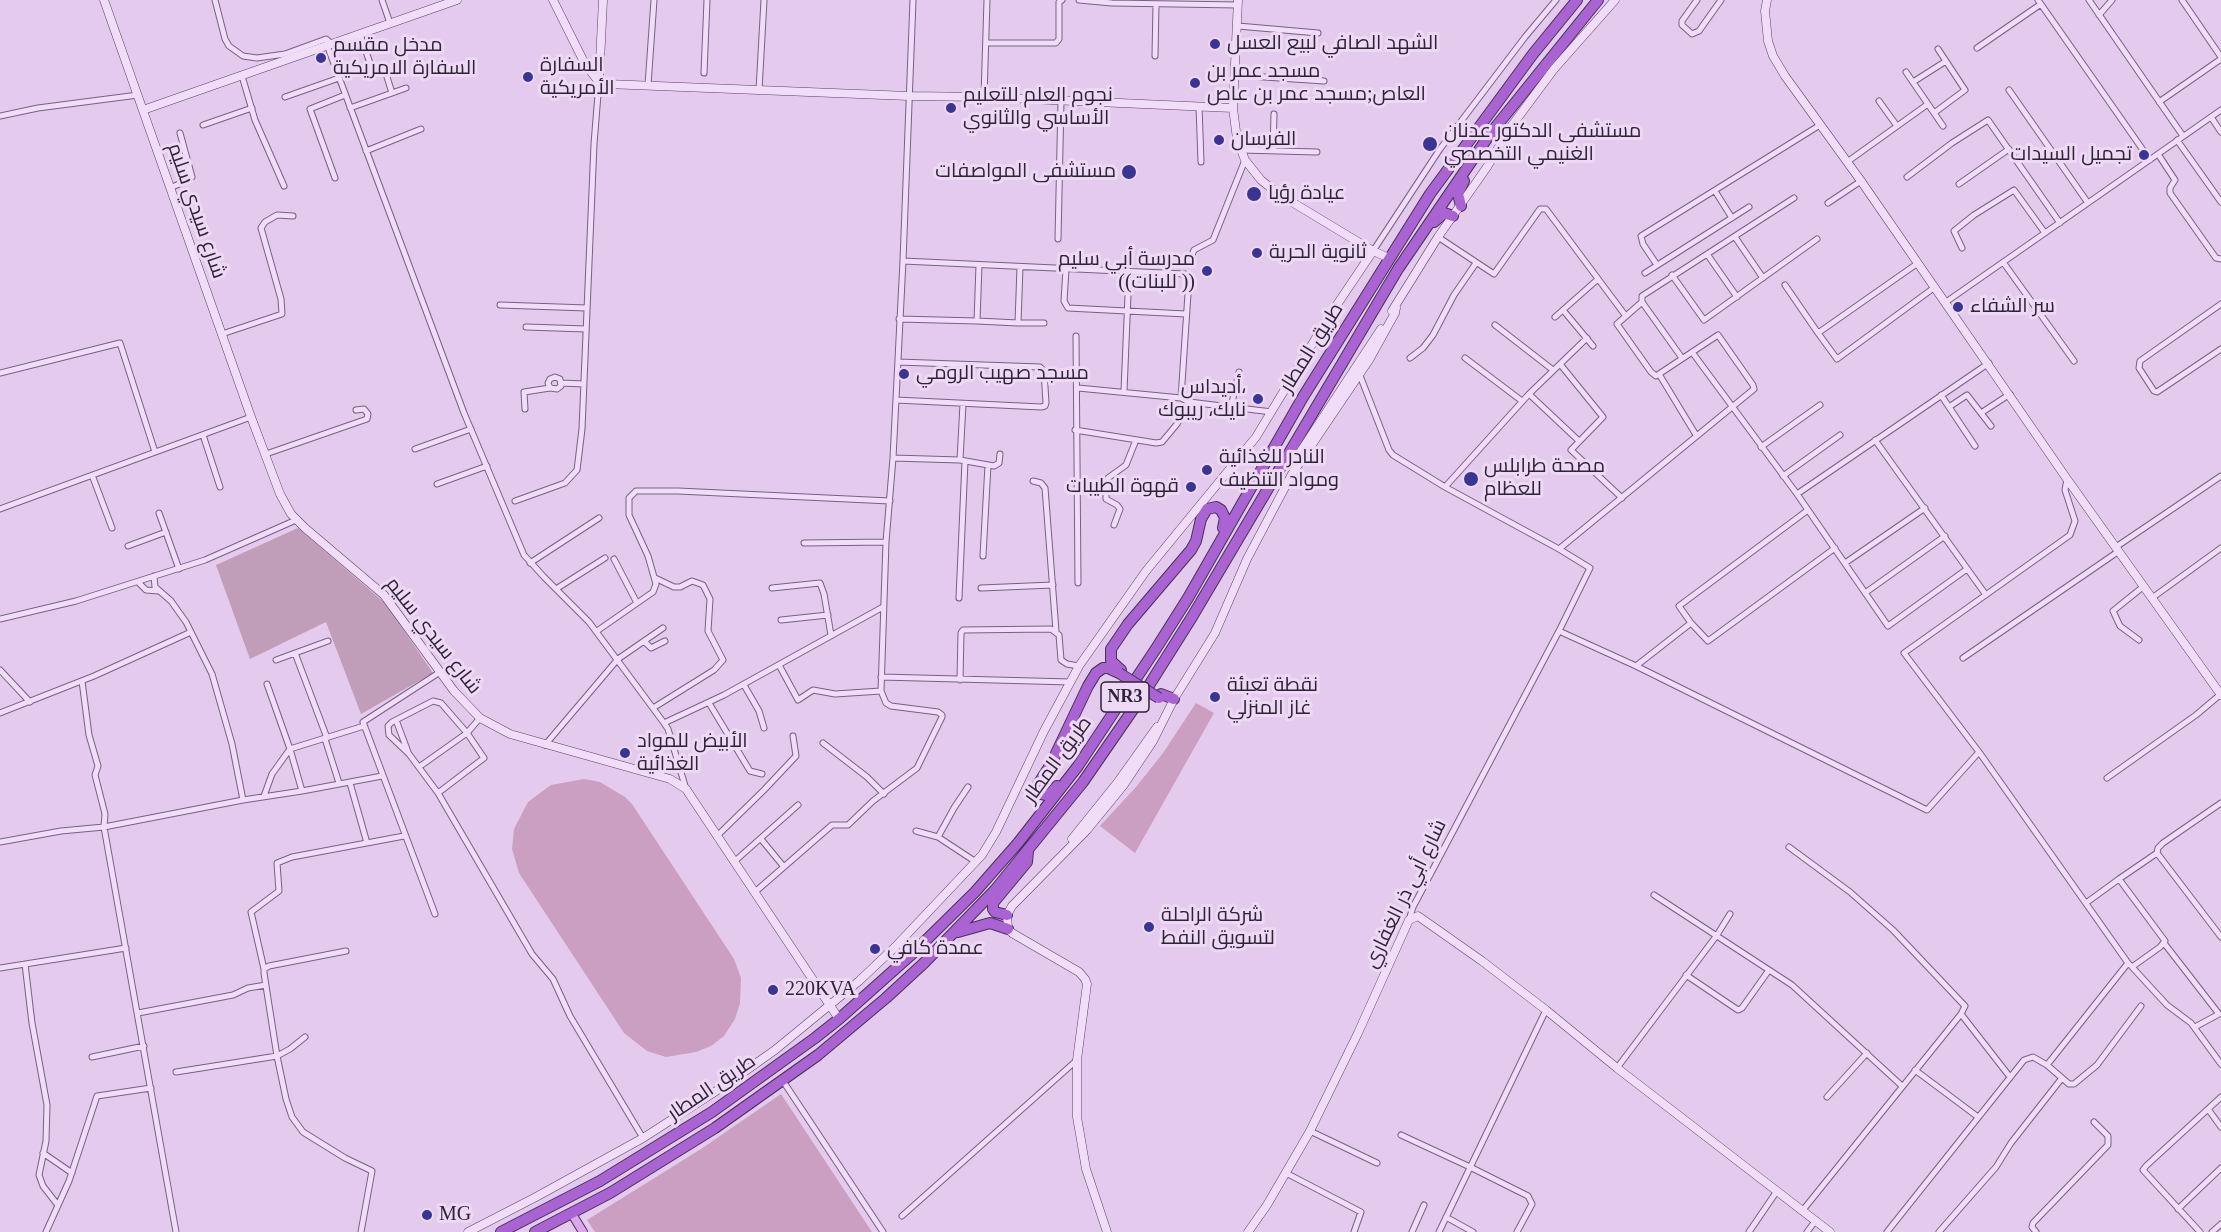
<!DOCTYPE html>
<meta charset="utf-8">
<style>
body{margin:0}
canvas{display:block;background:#e4caec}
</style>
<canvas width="2221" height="1232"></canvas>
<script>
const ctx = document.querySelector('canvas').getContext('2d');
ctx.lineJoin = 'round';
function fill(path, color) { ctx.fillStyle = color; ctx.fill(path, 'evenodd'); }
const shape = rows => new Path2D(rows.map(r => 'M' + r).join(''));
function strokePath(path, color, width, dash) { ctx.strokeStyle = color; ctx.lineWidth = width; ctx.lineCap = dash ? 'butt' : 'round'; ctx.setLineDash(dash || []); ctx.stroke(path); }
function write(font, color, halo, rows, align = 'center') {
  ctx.font = font + ' "Times New Roman",Cairo,serif'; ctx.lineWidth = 6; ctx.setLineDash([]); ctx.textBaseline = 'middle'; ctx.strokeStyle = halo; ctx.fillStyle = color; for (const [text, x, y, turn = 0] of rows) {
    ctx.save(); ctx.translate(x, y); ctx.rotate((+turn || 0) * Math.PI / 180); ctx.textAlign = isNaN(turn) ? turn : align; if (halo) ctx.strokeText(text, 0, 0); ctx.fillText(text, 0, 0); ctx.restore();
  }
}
fill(shape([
 [1196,703,1214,713,1135,853,1100,826,1136,787,1163,753],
 [584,779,600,782,625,797,632,804,734,959,741,978,740,1003,735,1019,724,1036,711,1046,696,1052,666,1057,647,1051,624,1033,519,873,512,849,514,829,528,802,551,785],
 [781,1094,872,1232,595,1232,587,1220,701,1149]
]), '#ca9fc2');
fill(shape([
 [298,528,386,604,433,673,361,714,326,622,250,659,216,565]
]), '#c09db9');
const street = shape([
 [215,0,225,39,229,46,243,56,257,58,285,54,326,39,332,44],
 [382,0,390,23],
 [1079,0,1112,3,1238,5],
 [1697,0,1682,21,1682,25,1692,34,1699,31,1721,0],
 [2038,0,2150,160],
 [2089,0,2183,136],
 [2182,0,2221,57],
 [2099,15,2112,0],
 [1238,26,1318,33],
 [360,34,374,75],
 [986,43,1056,43,1059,39,1059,2,1062,0],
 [327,45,464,413,524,555,544,577,589,622,664,723,668,729,686,789],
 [1977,48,2041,4],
 [1155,56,1156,4],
 [1906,72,1943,126],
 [704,73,707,0],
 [1235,75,1324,81],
 [242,76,255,120,284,186],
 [387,77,392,93],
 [1913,82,1946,61],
 [648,85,654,0],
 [759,90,764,0],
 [2009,90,2088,203],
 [285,97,339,78],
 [984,97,987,0],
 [1879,101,1897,126],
 [2159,102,2221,59],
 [1199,106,1201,162],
 [350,108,406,88],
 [1934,113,1965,90,1938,49],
 [0,116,38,108,138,95],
 [2211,117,2221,132],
 [203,125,252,108],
 [2177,140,2221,202],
 [1241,150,1317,152],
 [366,151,421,129],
 [1273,151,1274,114],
 [2158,154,2175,180,2170,188,2170,193,2216,258,2221,259],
 [1847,162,1928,104],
 [1907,177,1952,143,1988,120,2060,223],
 [335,178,310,109,345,95],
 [1959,184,2009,149],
 [170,188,186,181,192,177,180,133],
 [1715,191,1732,218],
 [1828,203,1861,181],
 [1438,237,1494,274,1540,209,1546,209,1625,315],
 [1735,237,1763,278],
 [1058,239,1061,101],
 [1962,248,1954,231,1974,215,2014,190,2045,233],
 [1373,251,1440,149,1525,37,1556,0],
 [1707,254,1737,297],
 [1190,260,1194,250,1213,240,1245,160],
 [903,261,1185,274,1189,279,1181,398],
 [2003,262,2074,361],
 [1657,265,1643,244,1641,236,1820,125],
 [1066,269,1064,301,1068,308,1186,314],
 [1645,273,1749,207],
 [1672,275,1704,320,1817,239],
 [1785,285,1818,333,1918,263],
 [1642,302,1682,358],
 [1946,302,2221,110],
 [2221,304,2140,361,2139,368,2154,391,2157,392,2221,349],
 [500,305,587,308],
 [1563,310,1593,346],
 [1555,317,1598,279],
 [899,319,977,321,979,265],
 [977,321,1018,323,1020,267],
 [1018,323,1044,323],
 [1495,325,1553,370],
 [526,327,586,329],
 [1818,333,1837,359,1935,287],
 [222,334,282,314,281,299,261,228,265,222,277,215,293,216],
 [1076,336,1078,583],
 [1692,352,1797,494,1888,626,1967,569],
 [1410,358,1423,348,1433,335,1454,295,1476,263],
 [1465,358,1522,401],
 [1560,364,1603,417,1571,450,1622,498],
 [0,373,120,343,155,452],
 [1359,373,1389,450,1393,455,1445,487,1559,549,1590,568,1559,631,1413,907,1409,920],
 [561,383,584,384],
 [1078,388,1181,398,1189,402,1272,412],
 [1124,391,1129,271],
 [1529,394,1579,441],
 [1941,395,1975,446],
 [896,400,1041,407,1045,406,1046,403,1044,371,1040,367,898,362],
 [1231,407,1239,372],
 [1949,407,1967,395,1991,426],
 [525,409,524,392,550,388,557,389,561,386,560,379,555,377,550,379,548,383,550,388],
 [1981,413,2010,394],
 [1075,430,1156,443,1162,442,1177,424,1189,402],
 [203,435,220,487],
 [1696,435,1659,374,1656,376,1651,372,1617,324,1642,302,1642,296,1794,198],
 [1875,440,1986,595],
 [1761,447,1820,405],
 [415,449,471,429],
 [266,454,367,419,368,414,364,409,356,410],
 [893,458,960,460,994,466,999,463,1000,454],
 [960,460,963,404],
 [92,475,112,528],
 [1783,476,1840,435],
 [1033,481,1041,483,1045,488,1056,631],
 [437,484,487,466],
 [1445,487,1529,394,1587,338],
 [1797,494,1989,363],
 [515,501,565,483,577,470,582,429,594,144,599,82],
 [0,509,251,417],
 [159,513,179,569],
 [1114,525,1120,509,1117,505,1106,499,1106,483,1108,478,1126,465,1136,440],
 [804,543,886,542],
 [128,546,166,532],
 [2116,547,2221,476],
 [1559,549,1754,389,1753,385,1718,335,1659,374],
 [983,556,988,465],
 [614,559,637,603],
 [530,563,599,518],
 [1845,563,1925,508],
 [154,576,155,587,171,601,186,622,212,674,232,744,243,800],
 [138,582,146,590,158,591],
 [772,588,820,583,824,594,831,635],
 [981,588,1053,585],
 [556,589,605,558],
 [1865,593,1945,536],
 [959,598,965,461],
 [2152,598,2221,548],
 [0,619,76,601,205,560,296,520],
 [781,620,828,615],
 [1691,623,1679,606,1808,510],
 [597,631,653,592,656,584,648,556,629,515,629,498,636,491,678,491,890,501],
 [1559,631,1636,666,1691,623,1708,641,1835,548],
 [2139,640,2120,626,2113,611,2144,586],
 [644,641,651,648,665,641],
 [295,653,327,738],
 [1963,658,2119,551],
 [276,660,328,641],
 [779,665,798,700,813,690,835,694,881,691],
 [1636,666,1927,810,1979,752,2128,963],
 [0,670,30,702],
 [881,677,1071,682],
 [960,680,961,633,963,630,1051,629,1059,635,1061,660,1067,664,1079,666],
 [82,681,89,735,98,766,95,775,105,814,104,827,243,800,302,791],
 [744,685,759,711,764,728],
 [709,703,750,771,762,774],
 [653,708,714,670,723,660,708,631,710,599,703,585,692,581,680,587,674,587,655,578],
 [0,713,94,676,191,632],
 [396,720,408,752],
 [664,723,724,695,883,607],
 [364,726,290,749,302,791,382,776],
 [325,739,339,783],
 [823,743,867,777,884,794],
 [545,745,618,659,663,628],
 [1979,752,1904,653,2070,535,2075,521,2065,490,2067,479],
 [419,767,467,733,480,718],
 [2107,778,2196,715,2221,694],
 [350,783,367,843],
 [438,793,484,758,467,733,441,703,433,701,392,722,388,726,389,735,409,754,438,793,532,954,553,979,570,1016,643,1138],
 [264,796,272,774,290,749,267,684],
 [2221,803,2163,843,2158,848,2157,853,2119,879,2165,941,2160,947,2132,967,2167,1005,2191,1023,2221,1064],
 [916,831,938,837,976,862],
 [718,835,764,790,796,756,793,736],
 [938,837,954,808,968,787],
 [761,839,784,867],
 [0,842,61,831,104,827,176,1232],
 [1789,847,1850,892,1893,930,1965,1006,1961,1014,1803,1210],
 [2157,853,2221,937],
 [735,861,798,805],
 [755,892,832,825,848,825,873,801,917,768,942,717,942,715,938,712,891,706,886,703,881,691,886,542,893,458,903,261,913,0],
 [1654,895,1792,985,1902,1086],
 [2086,903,2119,879],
 [435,914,363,722,440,672],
 [2164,943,2219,1014,2195,1027],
 [346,951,269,966,264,969,264,973,277,1056,286,1099,292,1117,303,1132,345,1158,372,1171,361,1232],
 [25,964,32,1023,47,1105,46,1141,39,1175,43,1186,57,1204],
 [0,968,126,948],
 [264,969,251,912,279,891,277,863,292,857,404,836],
 [1686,975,1738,1010,1742,1008,1769,970],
 [138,1013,233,995,248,988,266,985],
 [1961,1014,2010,1077],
 [92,1057,144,1046],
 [2047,1065,2128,963,2130,965],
 [1617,1068,1717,935,1730,914],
 [1915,1070,1978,1117],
 [176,1072,277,1056,290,1049,305,1037],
 [783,1081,883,1232],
 [1827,1097,1867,1053],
 [2208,1109,2221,1127],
 [1310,1131,1377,1163],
 [1401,1135,1470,1167,1528,1196,1532,1204,1517,1232],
 [43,1153,72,1173],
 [1286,1173,1361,1212,1354,1232],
 [2178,1209,2221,1168],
 [902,1216,1077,1060],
 [1446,1217,1473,1232],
 [46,1232,69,1181,97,1096,151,1088],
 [1412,1232,1424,1205],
 [1439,1232,1546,1010],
 [1749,1232,1777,1191],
 [1807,1232,1816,1220],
 [1887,1232,2024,1060,2033,1057,2047,1065,2069,1084,2074,1084,2097,1065,2141,1006],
 [1939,1232,1996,1167,2011,1143,2062,1078],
 [2036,1232,2032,1227,2033,1223,2108,1145,2108,1136,2094,1122],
 [2200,1232,2143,1170,2146,1166,2221,1097],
 [2212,1232,2221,1224]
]);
const secondary = shape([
 [104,0,251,417,280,494,291,514,305,528,384,595,454,691,480,718,510,734,670,779,686,789,839,1019],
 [553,0,585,64,599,82],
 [603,0,599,82,607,84,909,96,984,97,1233,108],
 [1238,0,1233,108,1237,139,1245,160,1261,180,1277,193,1373,251,1389,258],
 [1767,0,1765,11,1768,41,1773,56,1785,76,1861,181,2067,479,2221,695],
 [143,110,457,0],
 [1392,311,1438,237,1487,167,1510,128,1554,69,1615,0],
 [1295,460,1381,329],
 [1072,839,1117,783,1157,727],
 [468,1232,536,1197,643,1138,724,1086,775,1050,859,981,895,947,982,855,996,832,1044,731,1079,666,1146,571,1256,437,1328,318,1373,251],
 [1107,1232,1086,1169,1077,1117,1077,1060,1087,984,1085,979,1079,972,1012,933,1008,929,1007,915,1012,906,1087,830,1123,786,1153,741,1174,699,1215,633,1247,559,1292,474,1369,360,1395,313,1396,308],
 [1248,1232,1267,1205,1310,1131,1358,1033,1409,920,1418,916,1482,961,1546,1010,1617,1068,1830,1232]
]);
const primary = shape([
 [572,1214,583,1232]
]);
const highway = shape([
 [1461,206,1458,194,1464,181],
 [1434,222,1444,213,1453,216],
 [1121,670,1111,661,1111,649,1128,624,1191,550,1196,541,1201,519,1207,509,1216,507,1221,510,1225,518,1223,528],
 [1161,694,1174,699],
 [1057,786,1050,794,1045,795,1041,794,1037,786,1051,764,1088,686,1096,673,1103,668,1108,668,1119,673],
 [1007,915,995,912,993,909,993,903,1027,862,1028,851],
 [958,932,990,923,1008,929],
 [501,1232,600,1181,712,1112,815,1038,839,1019,912,954,975,892,1018,843,1078,766,1157,647,1188,598,1303,397,1430,194,1533,54,1577,0],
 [535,1232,610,1193,715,1128,818,1055,886,998,924,963,995,890,1083,782,1141,698,1192,617,1398,269,1490,134,1598,0]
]);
strokePath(street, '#786088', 7);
strokePath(secondary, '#59436a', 9);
strokePath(primary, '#463356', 10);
strokePath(highway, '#463356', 12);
strokePath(street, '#f1ddf7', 5);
strokePath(secondary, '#f1ddf7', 8);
strokePath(primary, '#dba6eb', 8);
strokePath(highway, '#aa63d3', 10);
const highwayBridge = shape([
 [1119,673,1159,698]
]);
strokePath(highwayBridge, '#463356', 12, []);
strokePath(highwayBridge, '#aa63d3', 10);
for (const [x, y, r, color] of [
 [1215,44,6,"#3a3492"],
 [321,58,6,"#3a3492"],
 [528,77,6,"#3a3492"],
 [1195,83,6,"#3a3492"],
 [951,108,6,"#3a3492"],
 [1219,140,6,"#3a3492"],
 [1430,144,8,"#3a3492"],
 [2144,155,6,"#3a3492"],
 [1129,172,8,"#3a3492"],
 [1254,194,8,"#3a3492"],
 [1257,253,6,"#3a3492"],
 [1207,271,6,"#3a3492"],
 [1958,307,6,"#3a3492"],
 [904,374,6,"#3a3492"],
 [1258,399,6,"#3a3492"],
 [1207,470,6,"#3a3492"],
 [1471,479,8,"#3a3492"],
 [1191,487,6,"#3a3492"],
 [1215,697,6,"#3a3492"],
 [625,753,6,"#3a3492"],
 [1149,927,6,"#3a3492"],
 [875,949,6,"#3a3492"],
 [773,990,6,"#3a3492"],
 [427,1215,6,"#3a3492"]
]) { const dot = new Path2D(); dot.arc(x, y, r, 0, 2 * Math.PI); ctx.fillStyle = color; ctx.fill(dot); strokePath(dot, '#eed9f4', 2); }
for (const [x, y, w] of [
 [1125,697,48]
]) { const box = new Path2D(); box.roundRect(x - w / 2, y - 15, w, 30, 4.5); ctx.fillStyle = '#eed9f4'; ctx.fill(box); strokePath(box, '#2f2239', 1.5); }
write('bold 18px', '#2f2239', null, [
 ["NR3",1125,697]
]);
write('20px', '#2f2239', '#eed9f4', [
 ["الشهد الصافي لبيع العسل",1227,44],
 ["مدخل مقسم",333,46],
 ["السفارة الامريكية",333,69],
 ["السفارة",540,66],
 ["الأمريكية",540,89],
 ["مسجد عمر بن",1207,72],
 ["العاص;مسجد عمر بن عاص",1207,95],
 ["نجوم العلم للتعليم",963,96],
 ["الأساسي والثانوي",963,119],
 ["مستشفي الدكتور عدنان",1444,132],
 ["الغنيمي التخصصي",1444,155],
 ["الفرسان",1231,140],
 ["تجميل السيدات",2132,155,"right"],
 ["مستشفى المواصفات",1116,172,"right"],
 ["عيادة رؤيا",1268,194],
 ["ثانوية الحرية",1269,253],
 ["مدرسة أبي سليم",1195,260,"right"],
 ["((للبنات ))",1195,283,"right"],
 ["سر الشفاء",1970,307],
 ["مسجد صهيب الرومي",916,374],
 ["أديداس،",1246,388,"right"],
 ["نايك، ريبوك",1246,411,"right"],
 ["النادر للغذائية",1219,458],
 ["ومواد التنظيف",1219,481],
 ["مصحة طرابلس",1484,467],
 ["للعظام",1484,490],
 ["قهوة الطيبات",1179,487,"right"],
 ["نقطة تعبئة",1227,686],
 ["غاز المنزلي",1227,709],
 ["الأبيض للمواد",637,742],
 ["الغذائية",637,765],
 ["شركة الراحلة",1161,916],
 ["لتسويق النفط",1161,939],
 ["عمدة كافي",887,949],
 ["220KVA",785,990],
 ["MG",439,1215]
], 'left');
write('20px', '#2f2239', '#eed9f4', [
 ["شارع سيدي سليم",196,211,71],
 ["طريق المطار",1312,348,-58],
 ["شارع سيدي سليم",433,636,52],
 ["طريق المطار",1058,760,-54],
 ["شارع أبي ذر الغفاري",1406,894,-64],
 ["طريق المطار",712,1088,-34]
]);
</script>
